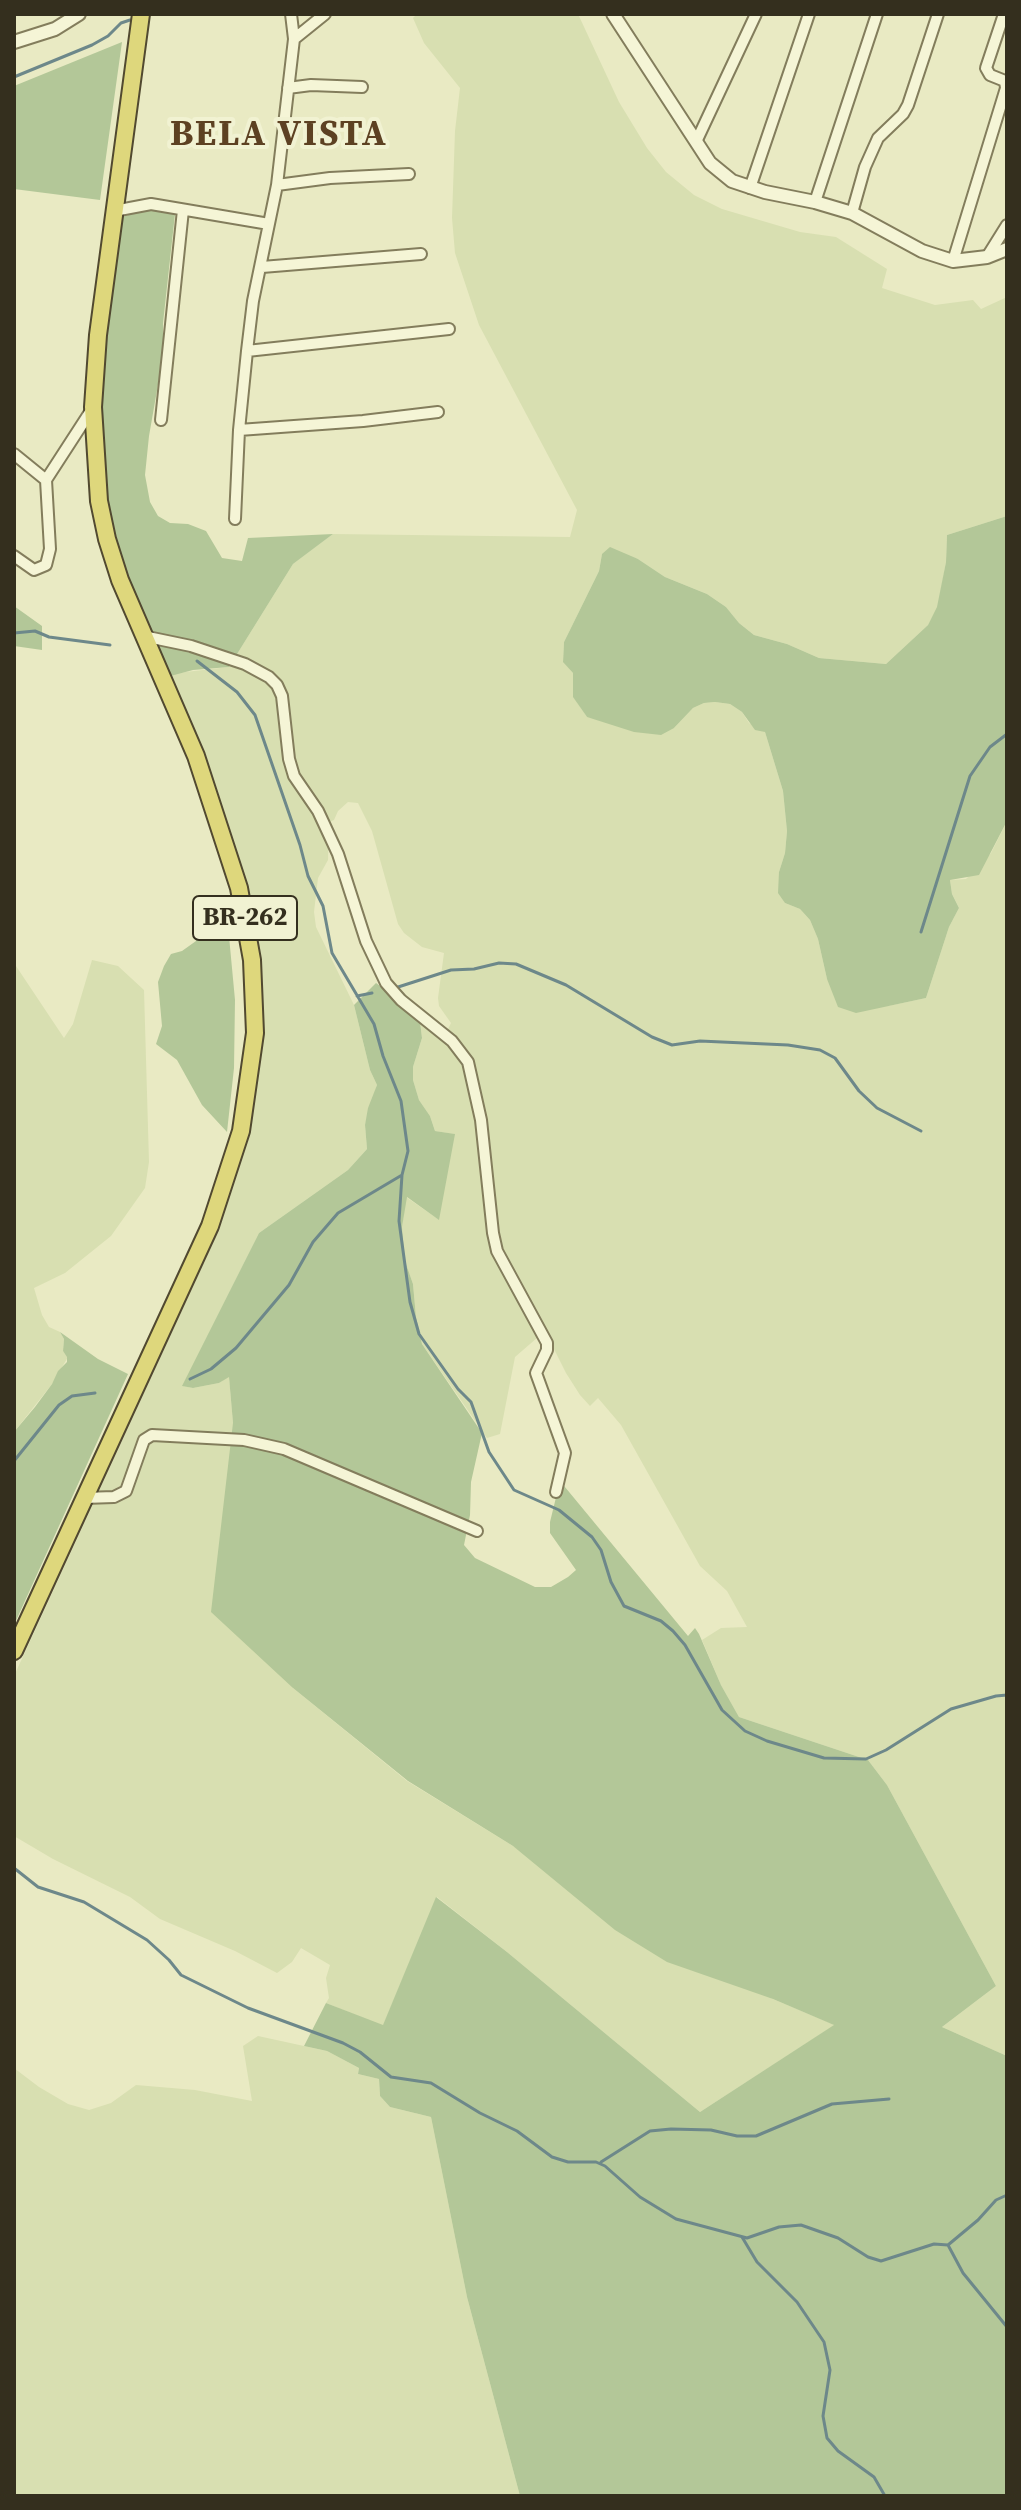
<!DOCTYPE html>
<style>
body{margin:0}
#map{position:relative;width:1021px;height:2510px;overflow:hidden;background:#e9eac3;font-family:"Source Serif 4",serif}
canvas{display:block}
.frame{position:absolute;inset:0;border:16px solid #342f1e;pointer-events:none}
</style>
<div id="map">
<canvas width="1021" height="2510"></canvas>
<div class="frame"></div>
</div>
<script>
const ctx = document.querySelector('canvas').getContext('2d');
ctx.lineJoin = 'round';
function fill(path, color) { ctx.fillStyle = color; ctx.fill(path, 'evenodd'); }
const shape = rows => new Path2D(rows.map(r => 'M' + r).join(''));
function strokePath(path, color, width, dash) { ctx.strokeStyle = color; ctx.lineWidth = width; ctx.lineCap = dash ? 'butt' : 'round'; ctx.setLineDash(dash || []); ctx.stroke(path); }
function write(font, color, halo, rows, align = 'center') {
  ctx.font = font + ' "Source Serif 4",serif'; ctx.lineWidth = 8; ctx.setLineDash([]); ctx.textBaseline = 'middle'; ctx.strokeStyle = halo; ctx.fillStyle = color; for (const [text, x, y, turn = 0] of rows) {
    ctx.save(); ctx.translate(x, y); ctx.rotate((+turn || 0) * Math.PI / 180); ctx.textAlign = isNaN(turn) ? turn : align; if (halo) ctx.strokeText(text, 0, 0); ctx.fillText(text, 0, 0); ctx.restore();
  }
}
fill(shape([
 [417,14,578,14,619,102,647,148,666,172,694,195,722,209,800,232,836,237,887,269,882,288,935,305,973,300,981,309,1007,297,1007,516,947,535,946,562,938,607,928,625,886,664,819,658,787,644,754,635,739,623,726,607,707,594,665,577,638,559,602,554,599,571,564,642,563,661,573,673,573,696,587,717,674,728,693,708,704,703,715,702,730,704,742,712,749,723,765,732,783,791,787,831,785,853,779,872,785,903,800,909,810,920,818,939,827,979,888,1006,926,998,949,927,959,908,952,894,950,880,966,879,991,853,1007,821,1007,2056,942,2027,996,1986,887,1785,868,1760,739,1717,721,1685,702,1640,721,1628,747,1627,727,1591,700,1566,621,1425,598,1398,590,1406,580,1395,566,1373,545,1331,515,1357,500,1434,487,1438,422,1344,416,1317,413,1284,405,1261,402,1227,406,1197,438,1219,454,1134,435,1131,430,1116,419,1100,413,1080,413,1067,422,1038,420,1022,444,1037,451,1023,439,1006,438,998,444,953,422,947,404,933,398,924,372,831,358,803,348,802,338,811,334,820,329,822,328,860,318,878,314,912,316,927,354,1005,370,1070,377,1085,365,1125,367,1149,348,1170,259,1233,183,1386,193,1388,219,1383,229,1376,233,1423,293,1688,407,1781,513,1846,773,1999,835,2025,700,2112,507,1952,437,1897,383,2026,326,2003,329,1998,326,1978,330,1965,301,1948,292,1962,277,1973,235,1951,160,1919,130,1897,53,1859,14,1836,14,1676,213,1243,248,1136,256,1069,247,904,159,679,177,673,229,667,293,564,333,534,570,537,577,510,479,325,455,253,452,218,455,131,460,88,424,43,413,18],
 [92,960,118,966,144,990,149,1162,145,1188,111,1236,65,1273,34,1288,42,1315,49,1327,60,1332,64,1339,63,1351,68,1357,52,1384,14,1432,14,963,64,1038,73,1024],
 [258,2036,327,2051,359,2068,358,2074,379,2079,380,2096,390,2107,431,2117,467,2297,520,2496,14,2496,14,2068,39,2087,68,2104,89,2110,111,2103,136,2085,195,2090,252,2101,243,2046]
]), '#d8dfb1');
fill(shape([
 [122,42,100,200,14,189,14,86],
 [162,209,175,214,163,323,163,356,149,436,145,475,150,502,158,516,170,523,188,524,206,531,222,558,242,561,248,538,333,534,293,564,229,667,193,670,159,679,140,636,100,487,99,376,119,218,145,210],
 [1007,516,1007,821,979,875,950,880,952,894,959,908,949,927,926,998,856,1013,838,1007,827,979,818,939,810,920,800,909,785,903,778,893,779,872,785,853,787,831,783,791,765,732,755,730,742,712,730,704,715,702,704,703,693,708,674,728,661,735,634,732,587,717,573,697,573,673,563,662,564,642,599,571,602,554,610,547,638,559,665,577,707,594,726,607,739,623,754,635,787,644,819,658,886,664,928,625,937,607,946,562,947,535],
 [14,606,42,626,42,650,14,646],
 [227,915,235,1000,234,1068,227,1132,202,1105,177,1060,156,1044,162,1026,158,982,164,966,171,954,182,951,196,941,208,928],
 [376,983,413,1010,420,1022,422,1038,413,1067,413,1080,419,1100,430,1116,435,1131,455,1134,439,1220,407,1197,402,1227,405,1261,413,1284,416,1317,422,1344,482,1433,471,1482,470,1515,464,1545,475,1558,535,1587,551,1587,568,1577,576,1570,550,1533,550,1522,560,1481,688,1636,695,1628,699,1634,721,1685,739,1717,868,1760,887,1785,996,1986,942,2027,1007,2056,1007,2496,520,2496,467,2297,431,2117,390,2107,380,2096,379,2079,358,2074,359,2068,327,2051,304,2046,326,2003,383,2025,436,1897,507,1952,700,2112,834,2025,773,1999,667,1962,615,1930,513,1846,408,1781,293,1688,211,1612,233,1423,229,1377,219,1383,193,1388,182,1386,259,1233,348,1170,367,1149,365,1125,368,1108,377,1085,370,1070,354,1005],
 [60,1332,98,1359,128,1374,14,1625,14,1432,35,1407,52,1384,58,1371,67,1362,67,1357,63,1351,64,1339]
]), '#b3c798');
strokePath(shape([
 [150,14,151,14],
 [14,77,92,45,108,36,121,23,130,20],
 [14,633,35,631,49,637,110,645],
 [197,661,237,692,255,715,300,845,308,876,323,906,332,953,374,1024,383,1056,401,1101,408,1151,402,1175,399,1221,410,1302,419,1334,458,1389,471,1402,489,1452,514,1490,559,1510,592,1537,601,1550,611,1582,624,1606,661,1621,673,1631,685,1645,722,1710,745,1731,767,1741,824,1758,866,1759,886,1750,951,1709,996,1696,1007,1695],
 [921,932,970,776,990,747,1007,734],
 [395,988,451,970,474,969,499,963,516,964,566,985,652,1037,672,1045,700,1041,788,1045,820,1050,835,1058,859,1091,877,1108,921,1131],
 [357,996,372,993],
 [190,1379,211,1369,236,1348,289,1285,313,1242,338,1213,402,1175],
 [14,1461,59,1405,72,1396,95,1393],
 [14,1868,38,1887,84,1902,147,1940,169,1960,181,1975,248,2008,343,2043,360,2052,391,2077,431,2083,480,2113,517,2131,552,2157,568,2162,596,2162,605,2166,640,2197,676,2219,747,2238,779,2227,801,2225,838,2238,868,2257,881,2261,934,2244,948,2245,963,2273,1007,2327],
 [601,2162,650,2131,671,2129,711,2130,737,2136,756,2136,832,2104,889,2099],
 [742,2237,757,2262,797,2302,824,2342,830,2370,823,2416,827,2438,838,2451,874,2477,885,2496],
 [948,2245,978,2220,996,2200,1007,2195]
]), '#6d888a', 3);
const minor = shape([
 [291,14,294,39],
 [288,88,311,85,362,87],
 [696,142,756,14],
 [277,185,330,178,409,174],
 [750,188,809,14],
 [815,202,877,14],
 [114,211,151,204,269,224],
 [852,213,865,167,878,138,903,114,908,105,938,14],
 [987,257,1007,225],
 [953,261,1006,88,1005,81,990,75,986,68,1004,14],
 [262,267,421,254],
 [247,351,449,329],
 [161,420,183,210],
 [239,430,363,421,438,412],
 [14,454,46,480],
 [235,519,239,430,247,351,253,301,277,185,294,39,325,14],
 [14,556,34,570,46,565,50,549,46,480,92,409],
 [143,636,191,646,245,664,269,677,277,685,282,696,289,759,294,776,318,811,338,854,366,941,386,983,401,1000,452,1041,468,1062,481,1120,493,1233,497,1251,547,1343,547,1350,536,1373,565,1453,556,1492],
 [84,1498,114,1497,126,1491,144,1440,152,1435,244,1440,284,1449,477,1531]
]);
const tertiary = shape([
 [613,14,710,163,732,181,765,192,815,202,852,213,922,251,953,261,987,257,1007,249],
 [14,42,55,29,79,14]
]);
const trunk = shape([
 [14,1651,210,1226,241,1131,255,1033,252,960,239,888,196,756,120,580,107,539,99,501,93,407,98,335,141,14]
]);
strokePath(minor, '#837d5c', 14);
strokePath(tertiary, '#837d5c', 16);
strokePath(trunk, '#514930', 20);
strokePath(minor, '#f5f5d6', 10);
strokePath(tertiary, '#f5f5d6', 12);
strokePath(trunk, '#ded77c', 16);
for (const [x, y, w] of [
 [245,918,104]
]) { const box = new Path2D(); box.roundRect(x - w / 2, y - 22, w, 44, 6); ctx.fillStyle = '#f1f2d2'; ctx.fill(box); strokePath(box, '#342f1e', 2); }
write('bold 26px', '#342f1e', null, [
 ["BR-262",245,918]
]);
ctx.letterSpacing = '2px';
write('bold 36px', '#5d4122', '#f1f2d2', [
 ["BELA VISTA",279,136]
]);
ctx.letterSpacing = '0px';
</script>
